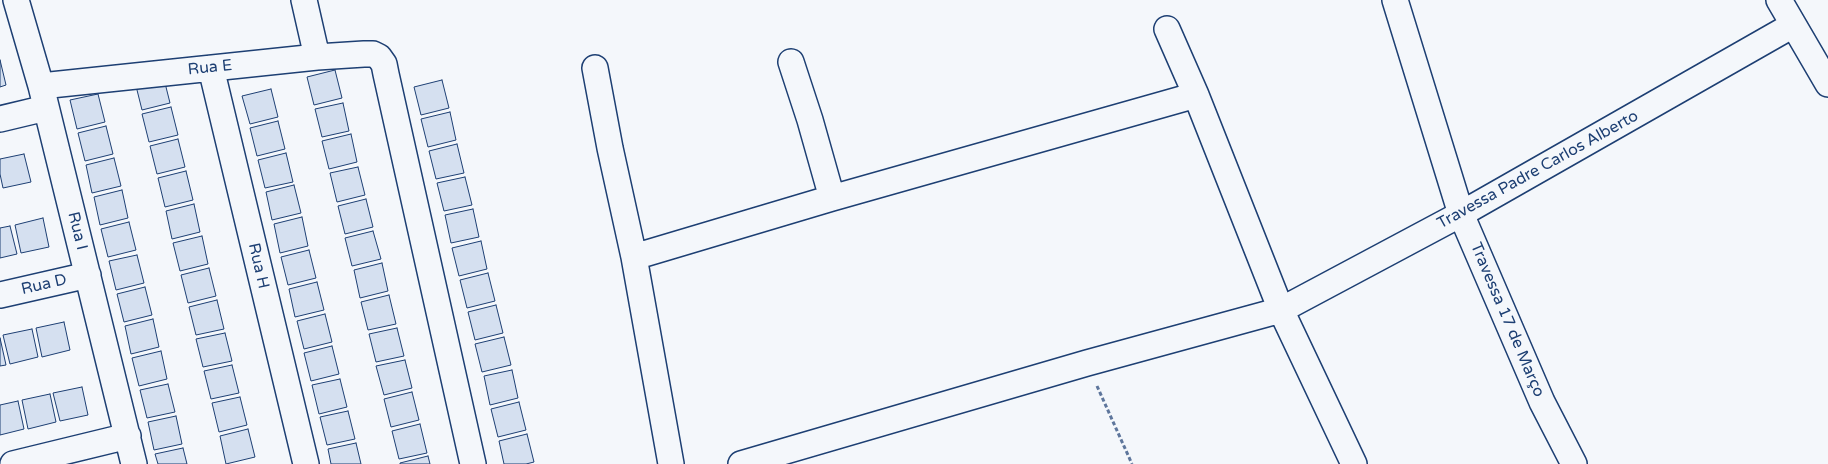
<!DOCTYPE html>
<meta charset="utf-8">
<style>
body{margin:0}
canvas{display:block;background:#f4f7fb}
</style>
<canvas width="1828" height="464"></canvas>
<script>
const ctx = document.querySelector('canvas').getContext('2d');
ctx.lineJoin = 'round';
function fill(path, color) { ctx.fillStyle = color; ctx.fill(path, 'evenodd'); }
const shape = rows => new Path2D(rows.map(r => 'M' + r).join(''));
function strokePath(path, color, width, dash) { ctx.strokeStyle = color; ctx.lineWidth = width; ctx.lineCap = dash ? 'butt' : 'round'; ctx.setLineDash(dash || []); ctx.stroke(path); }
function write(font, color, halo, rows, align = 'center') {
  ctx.font = font + ' "Varela Round",sans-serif'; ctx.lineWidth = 4; ctx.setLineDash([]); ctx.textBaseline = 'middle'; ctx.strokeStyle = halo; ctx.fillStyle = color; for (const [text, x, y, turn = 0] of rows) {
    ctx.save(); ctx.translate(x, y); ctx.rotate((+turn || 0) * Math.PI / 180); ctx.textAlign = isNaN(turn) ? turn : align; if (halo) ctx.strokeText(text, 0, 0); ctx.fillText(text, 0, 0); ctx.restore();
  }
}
const building = shape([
 [0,60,6,85,0,87,0,60],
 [335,70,342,98,314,105,307,77,335,70],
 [163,75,170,103,142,110,135,82,163,75],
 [442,80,449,108,421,115,414,87,442,80],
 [271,89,278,117,250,124,242,96,271,89],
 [98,94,105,122,77,129,70,100,98,94],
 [343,103,349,131,322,137,315,109,343,103],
 [171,107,178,135,149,142,142,114,171,107],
 [450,112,456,140,428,147,421,119,450,112],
 [278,121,285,149,257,156,250,128,278,121],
 [106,126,113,154,85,161,78,133,106,126],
 [351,134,357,162,329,169,322,141,351,134],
 [178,139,185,167,157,174,150,146,178,139],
 [457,144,464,173,436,179,429,151,457,144],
 [286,153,293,182,265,188,258,160,286,153],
 [24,154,31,182,3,188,0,174,0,159,24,154],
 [114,158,121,186,92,193,86,165,114,158],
 [358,167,365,195,337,202,330,173,358,167],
 [186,171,193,200,165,207,158,178,186,171],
 [465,177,472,205,444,211,437,183,465,177],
 [294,185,301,213,272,220,266,192,294,185],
 [122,190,128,218,100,225,94,197,122,190],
 [366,199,373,227,345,234,338,206,366,199],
 [194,204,200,232,172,239,166,211,194,204],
 [473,209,479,237,451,243,445,215,473,209],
 [302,217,308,246,280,253,274,224,302,217],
 [43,218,49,247,21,253,15,225,43,218],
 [129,222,136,250,108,257,101,229,129,222],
 [10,226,17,254,0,258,0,228,10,226],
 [373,231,381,259,352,266,345,238,373,231],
 [202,236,208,264,180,271,173,243,202,236],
 [481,241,487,269,459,276,452,248,481,241],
 [309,250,316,278,288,285,281,257,309,250],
 [137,255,144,283,116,290,109,261,137,255],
 [382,263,388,291,360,298,354,270,382,263],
 [209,268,216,296,188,303,181,275,209,268],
 [488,273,495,301,467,308,460,280,488,273],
 [317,282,324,310,295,317,289,289,317,282],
 [145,287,152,315,124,322,117,294,145,287],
 [389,295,396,324,368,330,361,302,389,295],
 [217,300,224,329,196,335,189,307,217,300],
 [496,305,503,333,475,340,468,312,496,305],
 [325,314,332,342,304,349,297,321,325,314],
 [153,319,159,347,131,354,125,326,153,319],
 [64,322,70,350,42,357,36,328,64,322],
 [397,328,404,356,376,362,369,334,397,328],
 [32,329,38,357,10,364,3,335,32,329],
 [225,333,232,361,203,367,196,339,225,333],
 [504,337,511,365,482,372,475,344,504,337],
 [0,338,6,365,0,366,0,338],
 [332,346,339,374,311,381,304,353,332,346],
 [161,351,167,379,139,386,132,358,161,351],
 [405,360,412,388,384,395,376,366,405,360],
 [232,365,239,393,211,399,204,371,232,365],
 [512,370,518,398,490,405,484,376,512,370],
 [340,379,347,407,319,414,312,385,340,379],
 [168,384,175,412,147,418,140,390,168,384],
 [82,387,88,415,60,421,53,393,82,387],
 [412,392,419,420,391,427,384,399,412,392],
 [50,394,56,422,28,429,22,400,50,394],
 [240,397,247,425,219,432,212,403,240,397],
 [18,401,24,429,0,435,0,405,18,401],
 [519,402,526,430,498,437,491,409,519,402],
 [348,411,355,439,327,445,320,417,348,411],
 [176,416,182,444,154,450,148,422,176,416],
 [420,424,427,453,399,459,392,431,420,424],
 [248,429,255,457,226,464,220,436,248,429],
 [527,434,534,462,526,464,504,464,499,441,527,434],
 [356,443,361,464,331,464,328,449,356,443],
 [183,448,187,464,158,464,155,454,183,448],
 [428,456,430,464,400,464,400,463,428,456]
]);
fill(building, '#d5e0f0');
strokePath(building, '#1d3f73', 1);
const street = shape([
 [16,0,41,86,134,464],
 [304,0,317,57],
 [1395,0,1461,214,1542,402,1574,464],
 [1779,0,1828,84],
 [1167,29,1196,95,1281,310,1354,464],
 [791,62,810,120,832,198],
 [211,68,306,464],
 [595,68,610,148,634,257,671,464],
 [41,86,317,57,364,54,373,54,379,57,384,64,386,74,473,464],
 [0,119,46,108],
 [634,257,832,198,1196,95],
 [0,295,88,275],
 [13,464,128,436],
 [741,464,1087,363,1281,310,1461,214,1793,25]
]);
strokePath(street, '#1d3f73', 28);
strokePath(shape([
 [1097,386,1132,464]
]), '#5e769c', 3, [4, 2.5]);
strokePath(street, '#f4f7fb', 25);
write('16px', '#1d3f73', '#f4f7fb', [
 ["Rua E",210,68,-6],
 ["Travessa Padre Carlos Alberto",1538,170,-29],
 ["Rua I",77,231,76],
 ["Rua H",258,266,77],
 ["Rua D",44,285,-13],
 ["Travessa 17 de Março",1507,320,67]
]);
</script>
